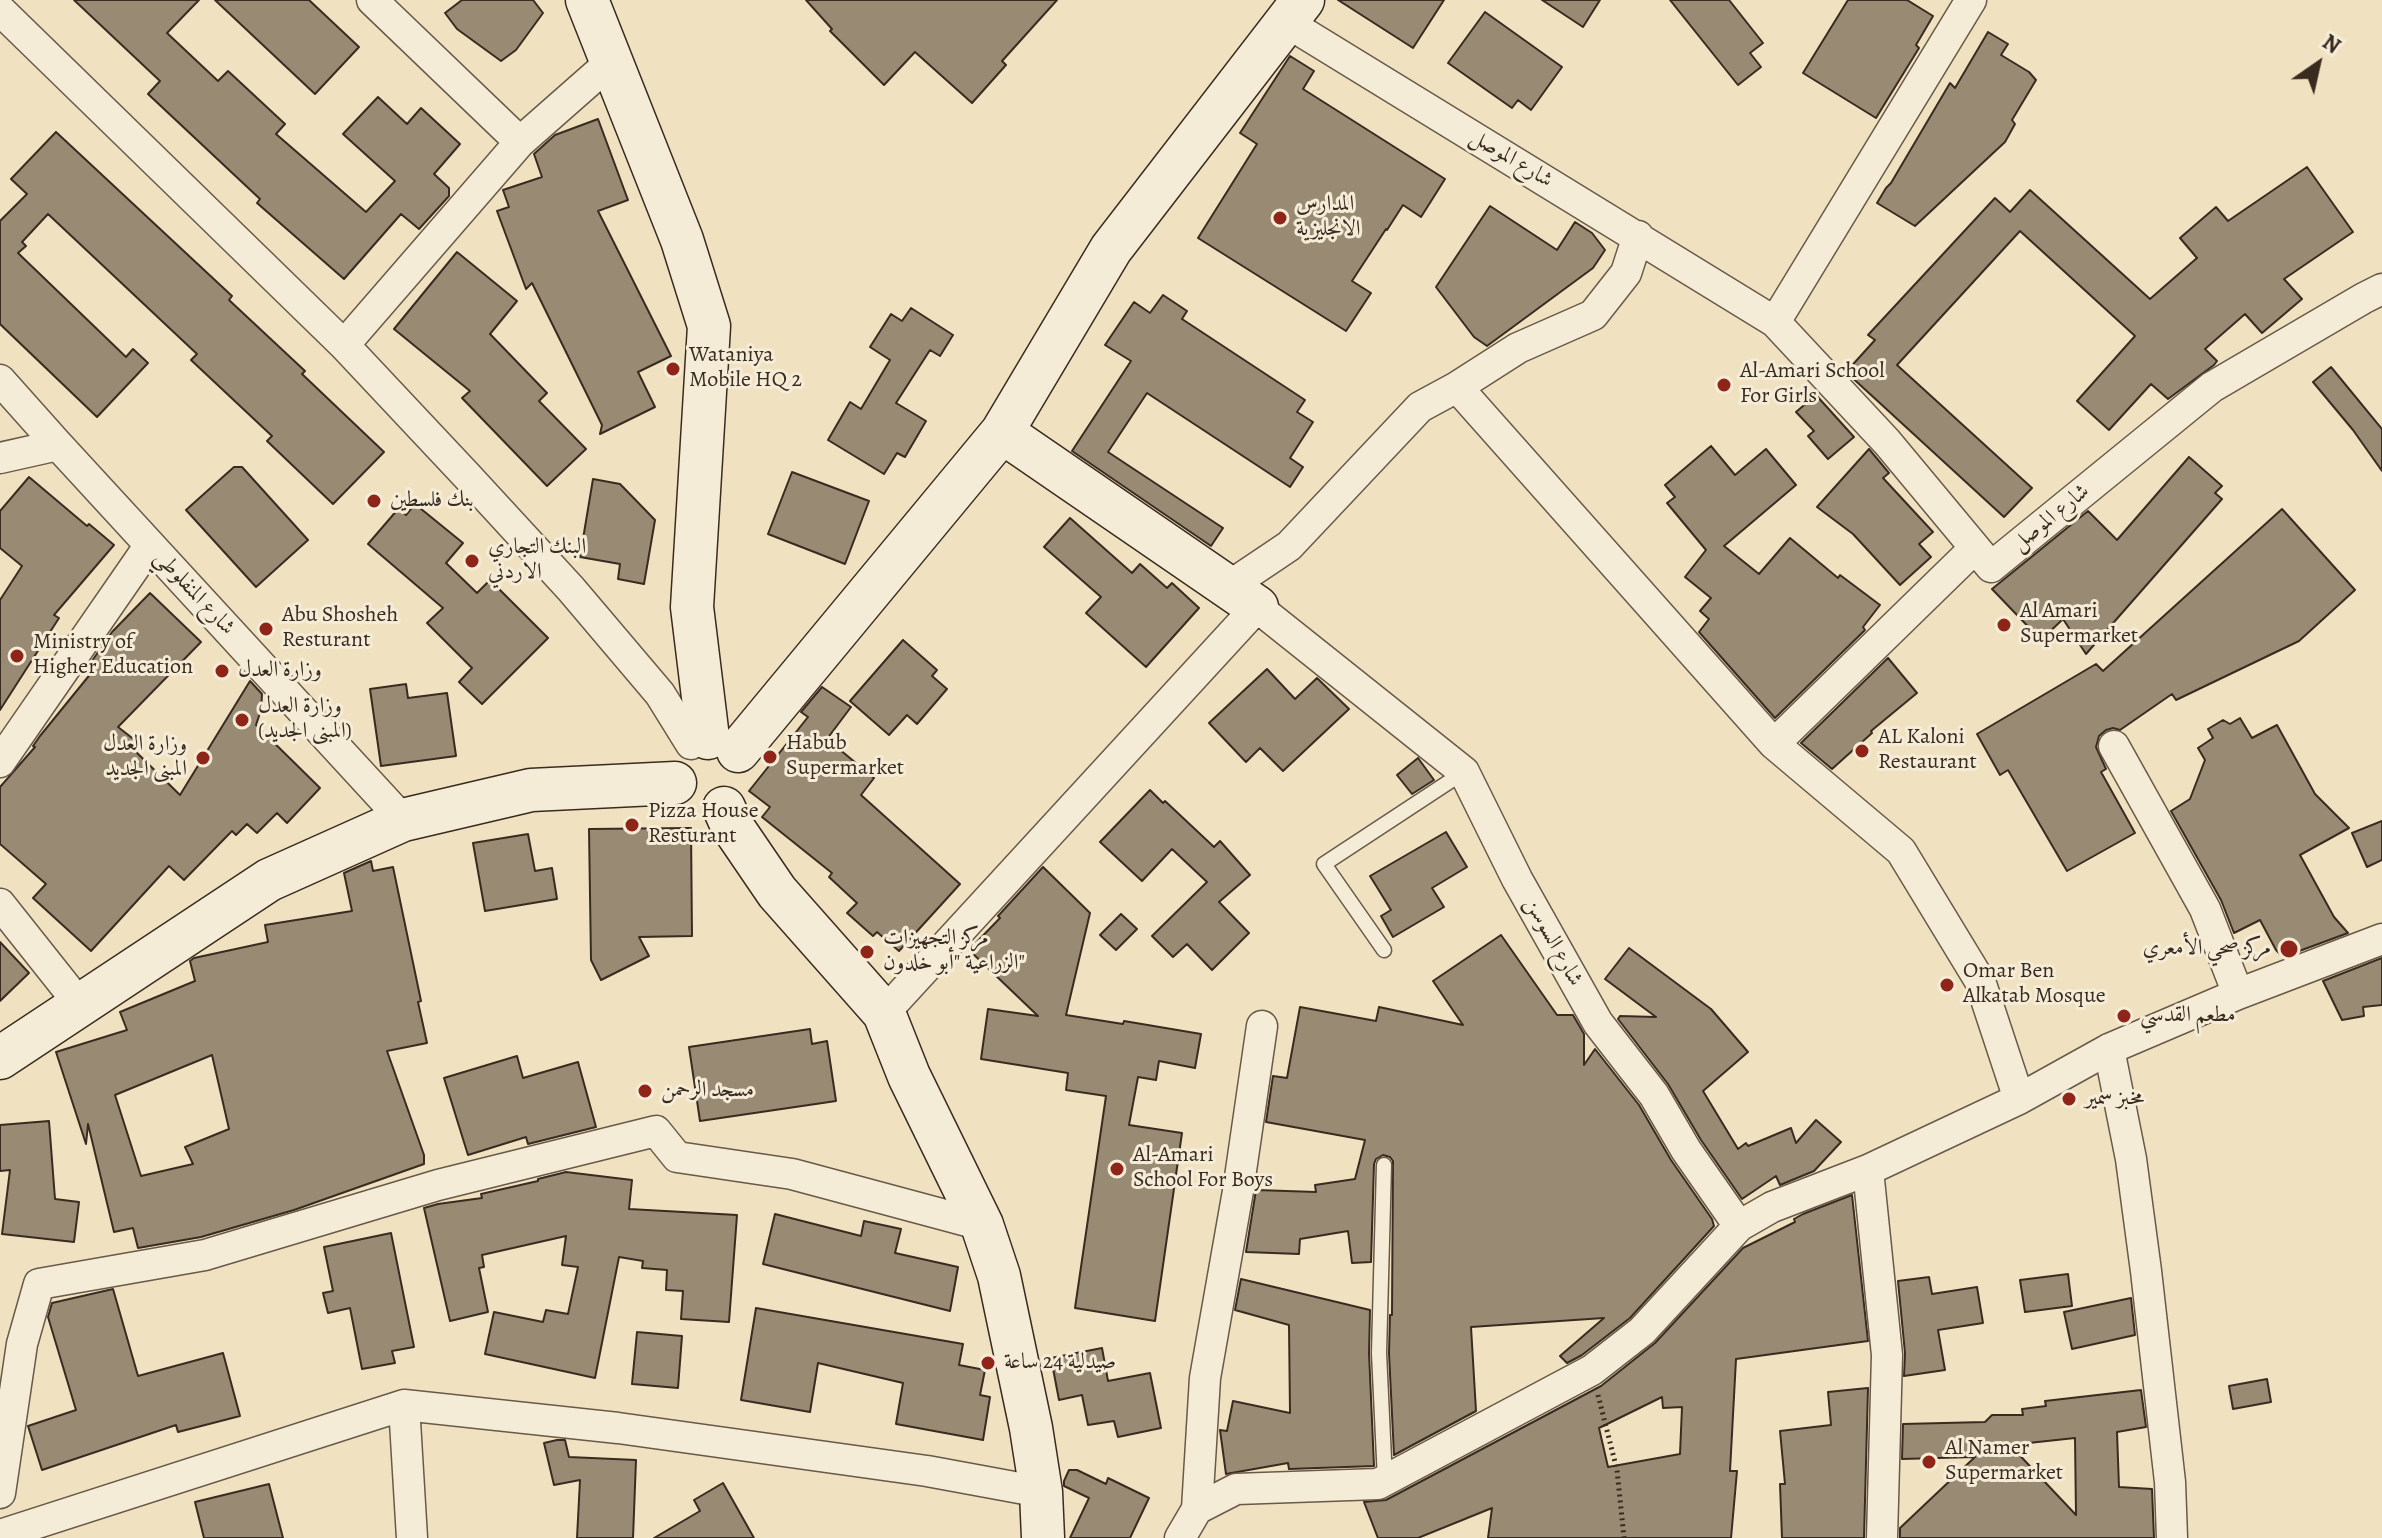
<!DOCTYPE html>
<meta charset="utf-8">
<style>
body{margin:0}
#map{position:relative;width:2382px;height:1538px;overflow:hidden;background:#f0e2c1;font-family:Alegreya,serif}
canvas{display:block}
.north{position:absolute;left:2278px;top:24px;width:80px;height:80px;-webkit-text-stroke:6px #f5ecd7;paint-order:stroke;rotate:34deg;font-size:22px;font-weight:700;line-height:32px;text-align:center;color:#3a2b21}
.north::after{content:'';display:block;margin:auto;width:28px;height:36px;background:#3a2b21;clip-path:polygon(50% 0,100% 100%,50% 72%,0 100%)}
</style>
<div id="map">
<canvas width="2382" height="1538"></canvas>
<div class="north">N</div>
</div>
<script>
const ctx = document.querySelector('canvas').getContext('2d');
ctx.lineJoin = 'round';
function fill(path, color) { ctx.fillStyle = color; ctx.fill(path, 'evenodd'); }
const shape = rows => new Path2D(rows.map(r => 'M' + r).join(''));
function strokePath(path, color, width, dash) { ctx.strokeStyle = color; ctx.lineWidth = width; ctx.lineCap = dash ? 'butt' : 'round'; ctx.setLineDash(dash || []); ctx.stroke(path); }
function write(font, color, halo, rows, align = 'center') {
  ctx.font = font + ' Alegreya,Amiri,serif'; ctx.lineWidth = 6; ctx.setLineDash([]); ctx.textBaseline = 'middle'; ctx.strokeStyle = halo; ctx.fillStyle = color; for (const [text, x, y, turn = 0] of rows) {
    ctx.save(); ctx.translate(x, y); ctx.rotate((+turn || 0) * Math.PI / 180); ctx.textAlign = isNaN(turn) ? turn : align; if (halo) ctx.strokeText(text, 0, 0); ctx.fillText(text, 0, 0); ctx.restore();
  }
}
const building = shape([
 [74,0,199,0,167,33,218,81,228,71,285,124,276,134,366,212,395,181,343,134,378,97,407,124,421,108,460,144,434,174,449,188,449,196,419,229,401,214,344,279,257,203,260,199,148,94,160,81,74,0],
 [215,0,309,0,359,47,315,94,215,0],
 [462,0,533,0,543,13,516,50,501,61,457,29,445,13,462,0],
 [806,0,1057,0,1002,61,1006,65,972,103,915,52,884,85,830,31,832,29,806,0],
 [1338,0,1444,0,1413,48,1338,0],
 [1542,0,1600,0,1583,27,1542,0],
 [1670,0,1729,0,1763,43,1750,53,1761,67,1738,85,1670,0],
 [1848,0,1907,0,1933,16,1916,45,1919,48,1876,118,1803,73,1848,0],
 [1485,12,1562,67,1531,110,1518,100,1512,108,1448,63,1485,12],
 [1988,32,2008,44,2001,55,2029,72,2036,80,2012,120,2015,124,2005,142,1915,226,1877,203,1886,188,1891,183,1950,83,1955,88,1988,32],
 [1290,56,1314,71,1303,89,1445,179,1421,217,1403,205,1387,230,1386,229,1352,281,1371,293,1346,331,1198,238,1257,144,1240,133,1290,56],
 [598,119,628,200,598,211,671,356,638,372,655,407,600,434,602,425,532,283,526,289,497,211,509,207,503,190,542,177,534,154,555,135,598,119],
 [56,132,232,296,229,300,305,371,302,374,384,452,333,504,267,441,272,436,191,360,197,354,48,214,22,242,26,246,18,253,126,357,133,349,148,363,97,417,0,324,0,221,27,194,11,179,56,132],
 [2307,167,2353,232,2284,279,2302,299,2262,333,2245,314,2205,349,2217,361,2214,365,2168,399,2151,384,2109,430,2077,401,2135,336,2020,231,1897,365,2032,488,2004,517,1846,372,1875,340,1868,335,1995,198,2010,212,2030,190,2150,299,2197,258,2180,238,2216,207,2228,221,2307,167],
 [1490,206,1557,250,1575,222,1592,233,1605,250,1593,268,1487,346,1474,337,1436,287,1490,206],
 [457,252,517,301,490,334,547,393,539,401,586,449,547,486,462,398,470,391,394,329,457,252],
 [1163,295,1187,311,1182,319,1305,400,1297,412,1313,422,1290,458,1303,467,1290,487,1147,393,1108,452,1223,528,1211,546,1072,451,1131,361,1105,345,1134,302,1150,313,1163,295],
 [911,308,953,335,940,356,930,350,896,403,926,421,905,457,897,453,884,474,828,440,850,402,861,409,890,360,870,347,891,314,902,321,911,308],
 [2331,367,2382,429,2382,471,2353,430,2313,382,2331,367],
 [1816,395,1854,437,1828,459,1808,436,1814,431,1796,412,1816,395],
 [1711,446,1735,475,1766,449,1796,485,1724,546,1759,574,1790,538,1838,578,1840,575,1880,605,1863,627,1865,630,1775,718,1699,632,1709,619,1700,611,1711,598,1685,577,1706,550,1667,503,1675,497,1665,485,1711,446],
 [1869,449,1889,473,1883,478,1933,532,1919,544,1931,557,1900,585,1853,534,1817,507,1869,449],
 [2189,457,2222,486,2215,493,2222,499,2086,654,2063,619,2041,640,1992,589,2088,511,2117,540,2189,457],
 [234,467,242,467,308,540,256,587,186,510,234,467],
 [792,472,869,501,845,564,768,534,792,472],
 [29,477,87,526,89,524,114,545,54,615,59,618,0,710,0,600,22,566,0,548,0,511,29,477],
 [593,479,620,484,655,520,644,584,618,579,620,564,580,557,593,479],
 [415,504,463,543,446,563,477,593,490,580,548,638,482,704,459,682,472,668,427,623,443,608,368,544,399,508,406,515,415,504],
 [2282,509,2355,590,2299,641,2176,700,2172,694,2120,730,2113,728,2106,730,2099,736,2096,747,2106,769,2101,772,2135,833,2067,871,2008,770,2000,775,1977,734,2096,664,2103,671,2282,509],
 [1070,518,1132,573,1140,564,1167,588,1172,583,1199,608,1146,667,1086,613,1101,597,1044,547,1070,518],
 [150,593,201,642,118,727,136,741,131,747,180,795,250,681,262,694,261,710,256,725,320,788,287,823,277,813,257,833,247,824,236,835,232,831,184,880,169,866,91,951,33,898,46,884,0,844,0,787,35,747,33,746,40,736,92,672,87,668,112,632,150,593],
 [903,640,937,670,932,676,947,689,917,724,907,715,889,735,850,701,903,640],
 [1888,658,1917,693,1871,731,1872,733,1832,769,1801,743,1888,658],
 [1267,669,1295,699,1317,678,1349,709,1283,771,1260,748,1246,762,1209,723,1267,669],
 [406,684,408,698,447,693,456,756,381,766,370,689,406,684],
 [822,687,851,707,827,739,874,778,861,795,960,884,899,951,877,932,873,936,847,913,857,903,829,877,832,873,762,817,770,807,749,791,808,717,801,712,822,687],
 [2240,718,2252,738,2277,725,2315,794,2349,828,2300,855,2334,917,2348,933,2283,957,2276,950,2260,920,2234,933,2221,900,2171,811,2190,799,2205,760,2198,748,2213,738,2208,729,2223,720,2230,724,2240,718],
 [1418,758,1434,780,1412,794,1397,775,1418,758],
 [1150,790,1163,803,1165,801,1214,847,1220,841,1250,875,1219,902,1249,933,1212,970,1187,944,1173,957,1152,936,1207,882,1172,849,1142,881,1100,842,1150,790],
 [2382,821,2382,860,2367,867,2352,833,2382,821],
 [691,828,692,936,639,937,649,956,601,980,591,960,589,829,691,828],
 [1446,832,1467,867,1432,888,1444,907,1393,937,1381,916,1391,910,1370,876,1446,832],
 [528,834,535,871,552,868,557,899,485,911,473,843,528,834],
 [371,861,373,871,393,867,421,1001,418,1002,427,1043,387,1051,424,1155,424,1164,294,1210,201,1237,138,1248,133,1228,114,1232,88,1124,86,1144,56,1052,127,1030,120,1012,195,981,190,961,194,958,268,942,265,925,352,911,344,873,371,861],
 [212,1055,229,1129,185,1147,193,1164,141,1176,115,1095,212,1055],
 [1043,867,1090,913,1066,1015,1123,1024,1124,1021,1201,1034,1195,1068,1159,1061,1156,1080,1138,1077,1129,1125,1182,1133,1155,1321,1075,1308,1106,1096,1066,1090,1068,1073,981,1059,988,1009,1038,1016,969,950,1000,918,998,916,1043,867],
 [1121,914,1137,929,1116,950,1100,935,1121,914],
 [1501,935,1557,1015,1573,1015,1584,1034,1584,1065,1595,1049,1639,1105,1671,1160,1712,1219,1714,1226,1630,1318,1582,1355,1567,1363,1560,1356,1604,1318,1471,1327,1476,1411,1394,1455,1389,1353,1390,1315,1392,1315,1393,1161,1390,1157,1383,1155,1376,1159,1374,1164,1371,1262,1352,1263,1348,1231,1300,1239,1299,1254,1246,1252,1256,1190,1316,1192,1315,1185,1355,1179,1365,1140,1266,1122,1273,1076,1287,1078,1300,1007,1376,1021,1379,1007,1463,1025,1433,981,1501,935],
 [0,942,29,973,0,1001,0,942],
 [1629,948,1711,1009,1748,1052,1703,1091,1738,1149,1746,1143,1748,1146,1791,1128,1796,1143,1816,1120,1841,1142,1814,1171,1780,1185,1776,1176,1742,1199,1701,1140,1668,1084,1618,1019,1620,1016,1656,1017,1605,979,1629,948],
 [2382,958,2382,1005,2363,1007,2364,1016,2342,1020,2323,981,2382,958],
 [810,1029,812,1044,827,1041,836,1101,700,1121,689,1047,810,1029],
 [517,1056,523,1078,578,1062,596,1127,528,1144,526,1137,468,1155,444,1078,517,1056],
 [49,1121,55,1199,79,1202,74,1242,2,1234,10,1170,0,1171,0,1125,49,1121],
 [566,1172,632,1180,629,1209,737,1215,729,1322,681,1319,683,1291,666,1290,667,1270,642,1268,643,1261,619,1257,595,1378,485,1354,494,1312,543,1322,546,1310,568,1314,578,1267,562,1265,566,1236,482,1255,484,1267,479,1268,488,1312,450,1321,424,1208,438,1204,482,1198,481,1194,538,1181,538,1179,566,1172],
 [1852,1195,1868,1341,1736,1359,1730,1471,1737,1471,1731,1538,1488,1538,1492,1508,1418,1538,1378,1538,1364,1502,1386,1500,1601,1386,1655,1343,1743,1248,1795,1222,1794,1219,1803,1214,1852,1195],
 [1662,1397,1663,1408,1682,1407,1680,1454,1608,1467,1599,1428,1662,1397],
 [775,1214,861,1236,864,1221,901,1229,895,1253,958,1267,950,1311,763,1264,775,1214],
 [391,1233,414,1347,392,1351,395,1363,362,1369,350,1308,328,1313,323,1293,333,1291,324,1247,391,1233],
 [2068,1274,2072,1306,2025,1312,2020,1280,2068,1274],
 [1929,1277,1932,1294,1977,1287,1983,1323,1938,1330,1945,1370,1904,1376,1905,1353,1898,1281,1929,1277],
 [1241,1279,1370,1310,1369,1353,1374,1466,1289,1469,1288,1463,1226,1474,1220,1430,1227,1431,1233,1401,1290,1413,1289,1325,1235,1310,1241,1279],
 [113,1289,138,1376,223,1353,240,1416,178,1432,176,1425,42,1470,28,1426,76,1410,48,1317,52,1303,113,1289],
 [2131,1298,2135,1335,2072,1349,2064,1312,2131,1298],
 [756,1308,963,1344,959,1365,985,1370,980,1395,990,1397,983,1440,896,1424,903,1383,818,1363,810,1412,741,1400,756,1308],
 [637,1332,682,1336,678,1388,632,1384,637,1332],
 [1102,1348,1108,1381,1150,1373,1161,1428,1118,1437,1114,1421,1088,1425,1082,1395,1059,1400,1051,1358,1102,1348],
 [2267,1379,2271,1402,2233,1409,2229,1386,2267,1379],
 [1868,1388,1864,1538,1782,1538,1780,1484,1785,1484,1780,1431,1831,1425,1828,1392,1868,1388],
 [2141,1390,2146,1427,2117,1432,2119,1487,2152,1489,2154,1538,1900,1538,1900,1528,1975,1457,1902,1459,1903,1424,1985,1422,1992,1415,2023,1415,2022,1409,2046,1406,2045,1401,2141,1390],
 [2075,1438,2076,1515,2010,1445,2075,1438],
 [557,1440,565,1440,569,1457,636,1460,633,1538,577,1538,580,1480,554,1485,544,1443,557,1440],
 [1069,1470,1077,1470,1106,1484,1108,1478,1149,1498,1130,1538,1070,1538,1089,1498,1064,1486,1064,1481,1069,1470],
 [723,1483,754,1538,654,1538,700,1511,694,1500,723,1483],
 [269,1484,283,1538,204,1538,195,1502,269,1484]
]);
fill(building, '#998a74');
strokePath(building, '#3a2b21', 2);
const lane = shape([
 [1384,950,1324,864,1464,772],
 [1384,1165,1379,1353,1385,1480]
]);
const street = shape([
 [372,0,520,142],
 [0,10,344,345,468,477,571,589,660,694,691,744],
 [1286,22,1775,322,1887,442,1991,567,2212,387,2364,298,2382,289],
 [1775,322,1971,0],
 [344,345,520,142,612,61],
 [0,380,58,445],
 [1457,387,1774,744,1975,548],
 [0,458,58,445,403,820],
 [1228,587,1289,546,1420,407,1457,387,1518,348,1593,315,1626,273,1638,236],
 [1774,744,1901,851,1980,981,2019,1099],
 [2114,746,2205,909,2238,994],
 [0,762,150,545],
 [0,904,81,1006],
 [884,1013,1257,607,1464,772,1517,879,1598,1023,1654,1095,1686,1150,1739,1226,1642,1331,1592,1370,1378,1484,1236,1489,1197,1509,1180,1538],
 [2109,1049,2131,1159,2146,1271,2170,1482,2172,1538],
 [1868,1170,2019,1099,2109,1049,2238,994,2382,939],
 [1739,1226,1772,1207,1868,1170,1887,1355,1882,1538],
 [404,1405,412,1538],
 [0,1493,22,1344,39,1284,205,1255,438,1185,656,1131,677,1157,792,1174,982,1225],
 [1197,1509,1205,1378,1238,1191,1262,1026],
 [0,1535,404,1405,618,1428,927,1471,1041,1492]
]);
const secondary = shape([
 [587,0,682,240,709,326,692,607,708,738],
 [1002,432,1111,249,1303,0],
 [738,751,1002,432,1257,607],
 [724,808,732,826,777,892,884,1013,909,1076,982,1225,999,1276,1031,1428,1041,1492,1043,1538],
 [0,1058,269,880,403,820,531,790,675,783]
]);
strokePath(lane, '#685949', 17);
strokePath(street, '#685949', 33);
strokePath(secondary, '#3a2b21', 45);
strokePath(shape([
 [1598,1395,1617,1470,1624,1538]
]), '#3a2b21', 5, [2, 4]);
strokePath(lane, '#f5ecd7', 14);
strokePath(street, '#f5ecd7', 30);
strokePath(secondary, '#f5ecd7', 42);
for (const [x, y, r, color] of [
 [1280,218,8,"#8f2418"],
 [673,369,8,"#8f2418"],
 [1724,385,8,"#8f2418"],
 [374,501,8,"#8f2418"],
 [472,561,8,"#8f2418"],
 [2004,625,8,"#8f2418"],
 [266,629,8,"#8f2418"],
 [17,656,8,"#8f2418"],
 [222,671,8,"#8f2418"],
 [242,720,8,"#8f2418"],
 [1862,751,8,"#8f2418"],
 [770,757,8,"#8f2418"],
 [203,758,8,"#8f2418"],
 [632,825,8,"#8f2418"],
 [2289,949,10,"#8f2418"],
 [867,952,8,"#8f2418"],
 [1947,985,8,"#8f2418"],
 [2124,1016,8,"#8f2418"],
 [645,1091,8,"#8f2418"],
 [2069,1099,8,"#8f2418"],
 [1117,1169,8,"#8f2418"],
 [988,1363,8,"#8f2418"],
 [1929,1462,8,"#8f2418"]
]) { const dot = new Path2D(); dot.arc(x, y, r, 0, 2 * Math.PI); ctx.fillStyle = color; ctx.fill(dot); strokePath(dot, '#f5ecd7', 3); }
write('22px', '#3a2b21', '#f5ecd7', [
 ["شارع الموصل",1511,159,31],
 ["شارع الموصل",2051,518,-39],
 ["شارع المنفلوطي",194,593,47],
 ["شارع السوسن",1553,942,61]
]);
write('22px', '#3a2b21', '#f5ecd7', [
 ["المدارس",1296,205],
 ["الانجليزية",1296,230],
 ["Wataniya",689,356],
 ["Mobile HQ 2",689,381],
 ["Al-Amari School",1740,372],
 ["For Girls",1740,397],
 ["بنك فلسطين",390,501],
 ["البنك التجاري",488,548],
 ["الاردني",488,573],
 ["Al Amari",2020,612],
 ["Supermarket",2020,637],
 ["Abu Shosheh",282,616],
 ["Resturant",282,641],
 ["Ministry of",33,643],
 ["Higher Education",33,668],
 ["وزارة العدل",238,671],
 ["وزارة العدل",258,707],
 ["(المبنى الجديد)",258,732],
 ["AL Kaloni",1878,738],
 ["Restaurant",1878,763],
 ["Habub",786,744],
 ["Supermarket",786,769],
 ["وزارة العدل",187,745,"right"],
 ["المبنى الجديد",187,770,"right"],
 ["Pizza House",648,812],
 ["Resturant",648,837],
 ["مركز التجهيزات",883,939],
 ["الزراعية \"أبو خلدون\"",883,964],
 ["مركز صحي الأمعري",2271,949,"right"],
 ["Omar Ben",1963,972],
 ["Alkatab Mosque",1963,997],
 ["مطعم القدسي",2140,1016],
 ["مسجد الرحمن",661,1091],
 ["مخبز سمير",2085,1099],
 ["Al-Amari",1133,1156],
 ["School For Boys",1133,1181],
 ["صيدلية 24 ساعة",1004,1363],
 ["Al Namer",1945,1449],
 ["Supermarket",1945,1474]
], 'left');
</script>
